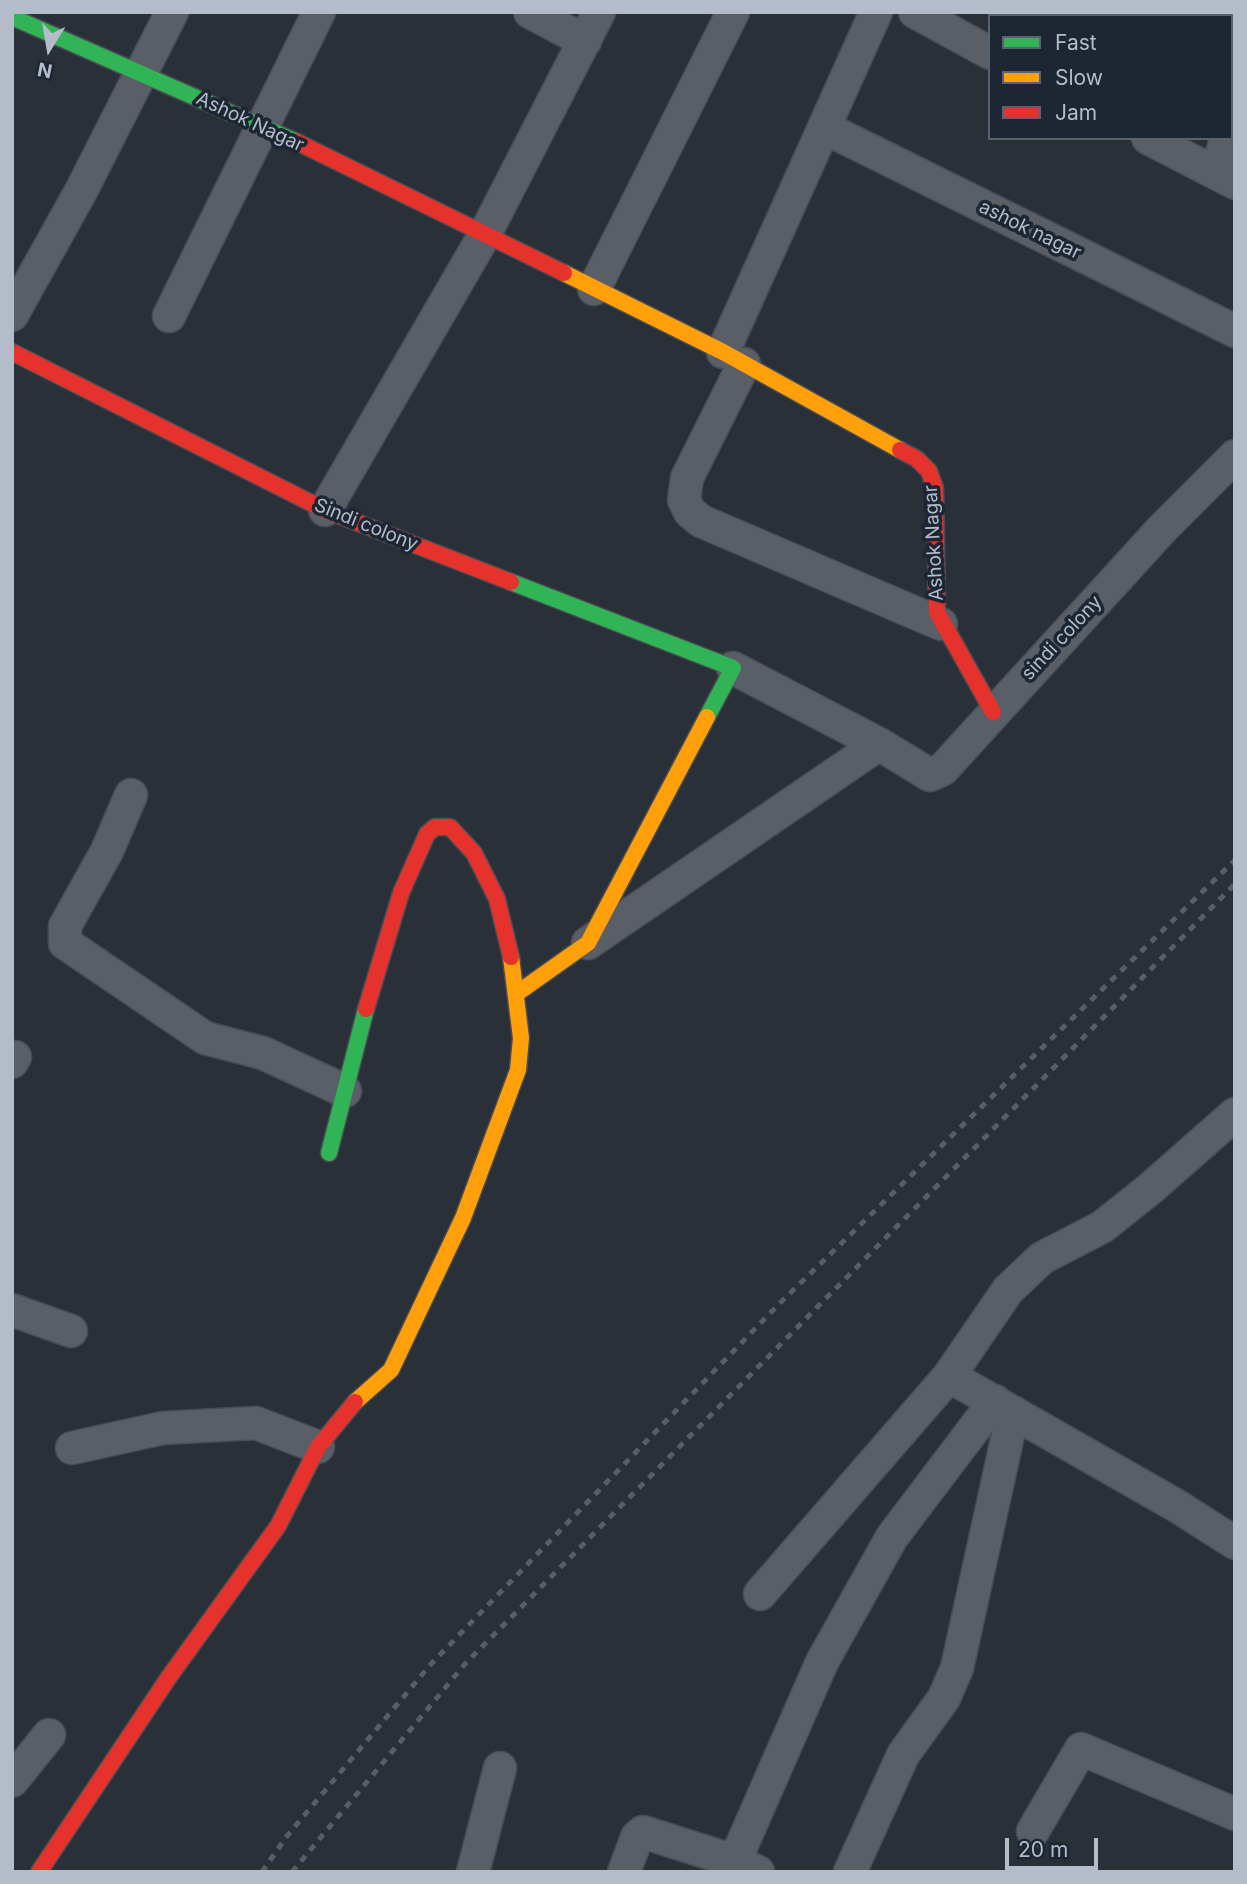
<!DOCTYPE html>
<style>
body{margin:0}
#map{position:relative;width:1247px;height:1884px;overflow:hidden;background:#2a3038;font-family:Inter,sans-serif}
canvas{display:block}
.frame{position:absolute;inset:0;border:14px solid #b4bcc9;pointer-events:none}
.legend{position:absolute;left:988px;top:14px;width:245px;height:126px;box-sizing:border-box;background:#1d2633;border:2px solid #59626f;margin:0;padding:9px 12px;list-style:none;font-size:21px;color:#b4bcc9}
.legend li{display:flex;align-items:center;gap:14px;height:35px}
.legend b{width:35px;border:2px solid #59626f}
.north{position:absolute;left:14px;top:14px;width:70px;height:70px;-webkit-text-stroke:5px #1d2633;paint-order:stroke;rotate:191deg;font-size:19px;font-weight:700;line-height:28px;text-align:center;color:#b4bcc9}
.north::after{content:'';display:block;margin:auto;width:24px;height:32px;background:#b4bcc9;clip-path:polygon(50% 0,100% 100%,50% 72%,0 100%)}
.scale{position:absolute;left:1005px;top:1838px;width:93px;height:32px;box-sizing:border-box;border:4px solid #b4bcc9;border-top:0;padding-left:9px;font-size:21px;line-height:24px;white-space:nowrap;color:#b4bcc9;-webkit-text-stroke:5px #1d2633;paint-order:stroke}
</style>
<div id="map">
<canvas width="1247" height="1884"></canvas>
<div class="frame"></div>
<ul class="legend">
<li><b style="height:9px;background:#30b455"></b>Fast</li>
<li><b style="height:9px;background:#ff9f0a"></b>Slow</li>
<li><b style="height:9px;background:#e5322d"></b>Jam</li>
</ul>
<div class="north">N</div>
<div class="scale">20 m</div>
</div>
<script>
const ctx = document.querySelector('canvas').getContext('2d');
ctx.lineJoin = 'round';
const shape = rows => new Path2D(rows.map(r => 'M' + r).join(''));
function strokePath(path, color, width, dash) { ctx.strokeStyle = color; ctx.lineWidth = width; ctx.lineCap = dash ? 'butt' : 'round'; ctx.setLineDash(dash || []); ctx.stroke(path); }
function write(font, color, halo, rows, align = 'center') {
  ctx.font = font + ' Inter,sans-serif'; ctx.lineWidth = 7; ctx.setLineDash([]); ctx.textBaseline = 'middle'; ctx.strokeStyle = halo; ctx.fillStyle = color; for (const [text, x, y, turn = 0] of rows) {
    ctx.save(); ctx.translate(x, y); ctx.rotate((+turn || 0) * Math.PI / 180); ctx.textAlign = isNaN(turn) ? turn : align; if (halo) ctx.strokeText(text, 0, 0); ctx.fillText(text, 0, 0); ctx.restore();
  }
}
const street = shape([
 [530,12,585,41],
 [915,12,990,53],
 [1130,16,1131,12],
 [1231,119,1235,105],
 [825,128,1235,331],
 [1148,138,1235,183],
 [1217,174,1226,138],
 [594,289,733,12],
 [12,315,81,191,172,12],
 [169,316,319,12],
 [723,352,876,12],
 [744,364,687,478,684,500,690,512,701,521,941,624],
 [325,510,485,234,599,12],
 [879,744,930,775,943,769,1162,529,1235,456],
 [131,795,107,851,65,926,65,943,205,1038,263,1053,345,1091],
 [588,943,879,744,733,668],
 [12,1062,15,1057],
 [12,1310,71,1331],
 [949,1376,1177,1506,1235,1543],
 [72,1448,163,1428,256,1423,318,1447],
 [760,1594,949,1376,1008,1290,1042,1258,1102,1227,1151,1188,1235,1114],
 [12,1781,49,1735],
 [1033,1831,1081,1749,1235,1814],
 [473,1872,500,1768],
 [624,1872,637,1837,643,1832,734,1861,758,1872],
 [730,1872,822,1662,892,1537,995,1401],
 [850,1872,903,1755,944,1698,957,1668,1013,1412]
]);
const fast = shape([
 [12,17,297,142],
 [511,582,733,668,707,717],
 [329,1153,366,1009]
]);
const slow = shape([
 [564,273,723,352,900,450],
 [516,994,588,943,707,717],
 [355,1402,391,1370,463,1218,518,1070,521,1038,511,957]
]);
const jam = shape([
 [297,142,564,273],
 [12,352,325,510,511,582],
 [900,450,917,459,929,471,935,488,937,612,993,712],
 [366,1009,401,893,427,834,435,827,450,827,474,853,497,899,511,957],
 [39,1872,169,1677,278,1526,318,1447,355,1402]
]);
strokePath(street, '#484c53', 35);
strokePath(fast, '#484c53', 19);
strokePath(slow, '#484c53', 19);
strokePath(jam, '#484c53', 19);
strokePath(street, '#5a5e66', 32);
strokePath(fast, '#30b455', 16);
strokePath(slow, '#ff9f0a', 16);
strokePath(jam, '#e5322d', 16);
strokePath(shape([
 [262,1872,287,1836,431,1664,779,1304,1235,860],
 [292,1872,465,1664,1235,884]
]), '#595d64', 5, [7, 7]);
write('19px', '#b4bcc9', '#1d2633', [
 ["Ashok Nagar",250,122,25],
 ["ashok nagar",1030,230,26],
 ["Sindi colony",366,525,22],
 ["Ashok Nagar",934,543,-93],
 ["sindi colony",1062,638,-47]
]);
</script>
